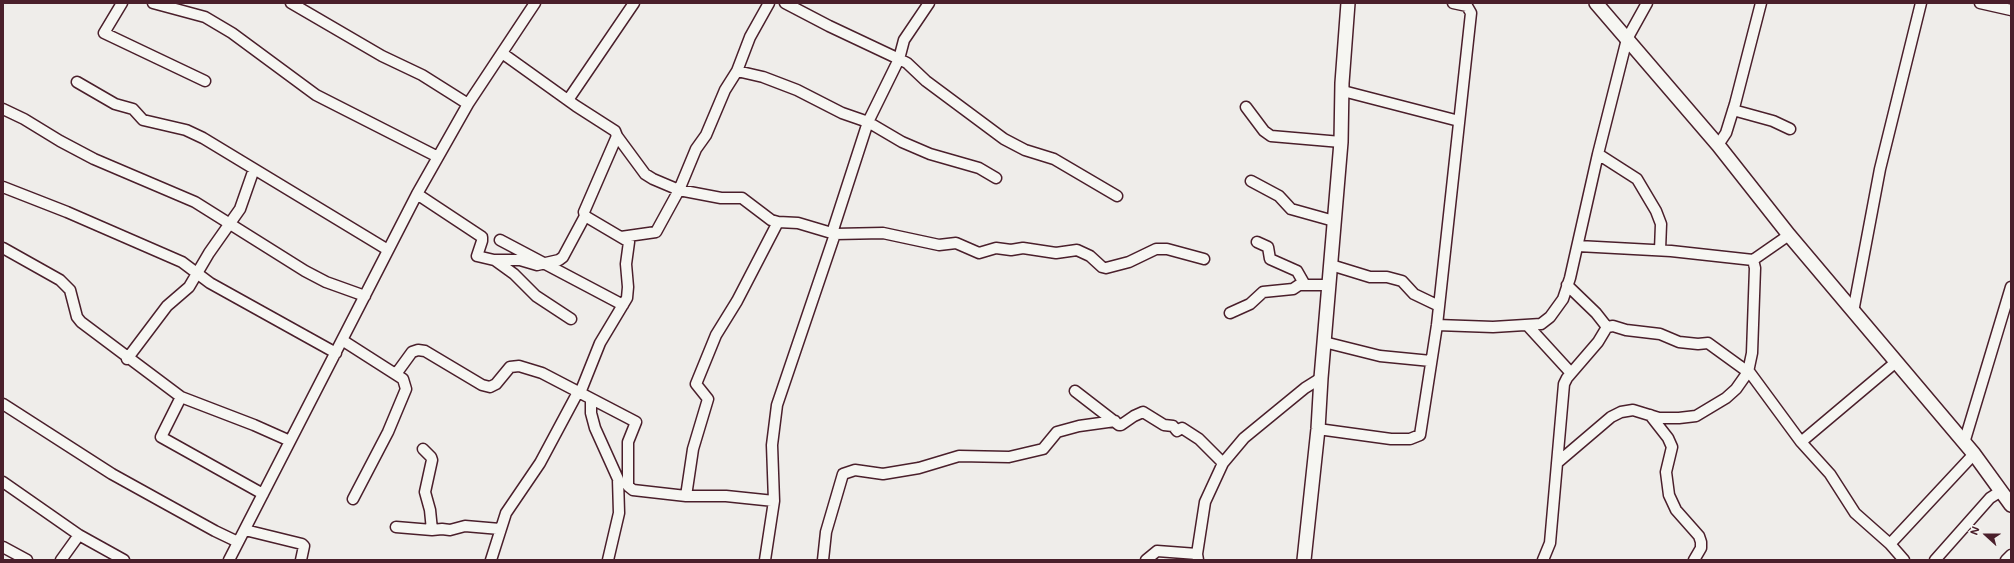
<!DOCTYPE html>
<style>
body{margin:0}
#map{position:relative;width:2014px;height:563px;overflow:hidden;background:#efedea;font-family:Mali,sans-serif}
canvas{display:block}
.frame{position:absolute;inset:0;border:4px solid #4a1f2b;pointer-events:none}
.north{position:absolute;left:1966px;top:515px;width:40px;height:40px;-webkit-text-stroke:3px #f6f6f2;paint-order:stroke;rotate:291deg;font-size:11px;font-weight:700;line-height:16px;text-align:center;color:#4a1f2b}
.north::after{content:'';display:block;margin:auto;width:14px;height:18px;background:#4a1f2b;clip-path:polygon(50% 0,100% 100%,50% 72%,0 100%)}
</style>
<div id="map">
<canvas width="2014" height="563"></canvas>
<div class="frame"></div>
<div class="north">N</div>
</div>
<script>
const ctx = document.querySelector('canvas').getContext('2d');
ctx.lineJoin = 'round';
const shape = rows => new Path2D(rows.map(r => 'M' + r).join(''));
function strokePath(path, color, width, dash) { ctx.strokeStyle = color; ctx.lineWidth = width; ctx.lineCap = dash ? 'butt' : 'round'; ctx.setLineDash(dash || []); ctx.stroke(path); }
const street = shape([
 [122,3,104,33,205,81],
 [153,3,205,17,232,33,316,95,438,157],
 [291,3,382,56,422,75,468,104],
 [785,3,829,26,899,59,868,122,832,233],
 [929,3,904,40,899,59,907,63,926,81,1004,139,1025,150,1054,159,1117,196],
 [1980,3,2011,10],
 [502,53,576,106,615,131,617,136,584,212,585,216,629,242,626,264,628,287,627,298,600,343,580,393],
 [737,71,763,77,797,90,842,113,868,122,902,142,930,154,979,168,996,178],
 [77,82,115,104,133,109,143,120,186,130,203,138,388,250],
 [1343,91,1459,121],
 [568,100,634,3],
 [1246,107,1264,131,1271,136,1341,142],
 [3,109,24,119,60,141,94,159,195,202,305,271,326,282,365,296],
 [1733,110,1773,121,1790,129],
 [617,136,645,174,653,179,679,190,721,198,742,198,771,220,778,222,798,223,835,234,883,233,939,245,956,243,979,253,996,248,1011,250,1023,248,1056,253,1077,250,1090,256,1102,267,1106,268,1129,262,1156,249,1167,249,1204,259],
 [1718,145,1726,133,1735,104,1761,3],
 [1598,154,1637,179,1656,211,1661,224,1660,250],
 [1251,181,1279,196,1291,209,1334,221],
 [3,187,67,212,182,262,210,283,336,353],
 [417,194,482,237,482,241,477,256,494,260,520,260,537,265,559,260,563,257,585,216],
 [621,237,656,232,679,190,696,149,706,135,725,90,737,71,750,37,769,3],
 [500,240,623,305],
 [1257,242,1268,247,1270,259,1297,271,1305,285],
 [1578,246,1671,251,1753,260,1789,235],
 [3,248,60,280,70,290,77,317,81,322,181,397,254,425,290,441],
 [496,261,514,274,536,296,571,319],
 [1331,265,1370,277,1387,277,1402,281,1414,294,1439,306],
 [1853,312,1880,169,1921,3],
 [1230,313,1250,304,1263,292,1293,289,1299,285,1329,285],
 [1437,325,1493,327,1541,324,1550,317,1563,299,1570,278,1598,154,1627,39,1647,3],
 [1528,326,1571,373],
 [1607,327,1613,326,1626,330,1660,334,1679,342,1698,344,1708,343,1748,372],
 [342,340,403,379,406,389,388,432,353,499],
 [1324,342,1380,356,1431,361],
 [127,359,167,306,189,287,209,253,240,209,254,169],
 [1748,370,1801,442,1830,474,1855,513,1890,544,1904,560],
 [396,374,412,352,418,350,425,351,482,385,490,387,496,384,510,367,519,366,542,373,636,422,628,442,628,486,633,490,686,496,726,496,774,501],
 [1075,391,1119,425,1121,425,1134,416,1143,412,1164,425,1173,426,1177,431,1182,428,1199,439,1223,463],
 [181,397,161,437,263,494],
 [591,399,591,413,595,428,618,479,619,513,608,560],
 [3,404,112,474,215,531,238,542],
 [1650,415,1668,438,1672,447,1666,472,1669,495,1676,510,1699,536,1701,542,1701,548,1694,560],
 [1318,429,1391,439,1410,439,1420,435,1437,325,1471,13,1467,6,1453,3],
 [1801,442,1896,362],
 [1964,443,2011,287],
 [1557,463,1611,417,1621,412,1633,410,1659,418,1679,418,1696,416,1726,398,1736,389,1748,372,1752,353,1755,268,1753,260],
 [3,482,79,535,124,560],
 [686,496,693,449,708,399,696,384,716,335,737,301,778,222],
 [396,527,432,530,430,510,425,492,432,460,431,457,423,449],
 [245,530,302,544,304,546,301,560],
 [432,530,442,529,450,530,465,526,500,529],
 [1890,544,1974,454],
 [3,547,27,560],
 [61,560,79,535],
 [229,560,417,194,468,104,535,3],
 [491,560,506,513,540,463,578,392],
 [765,560,774,501,772,445,777,405,835,234],
 [823,560,826,532,843,474,855,470,883,474,919,468,959,456,1009,457,1043,449,1057,432,1079,426,1115,421],
 [1146,560,1157,551,1197,554],
 [1198,560,1197,554,1205,502,1223,463,1244,438,1305,388,1321,378],
 [1543,560,1550,543,1564,384,1567,378,1598,342,1607,327,1596,313,1567,285],
 [1935,560,1990,498,2001,491],
 [2006,560,2011,555]
]);
const secondary = shape([
 [1596,3,1718,145,1789,235,1974,454,2011,505],
 [1304,560,1318,429,1321,378,1341,142,1342,83,1348,3]
]);
strokePath(street, '#4a1f2b', 13);
strokePath(secondary, '#4a1f2b', 16);
strokePath(street, '#f6f6f2', 10);
strokePath(secondary, '#f6f6f2', 13);
</script>
